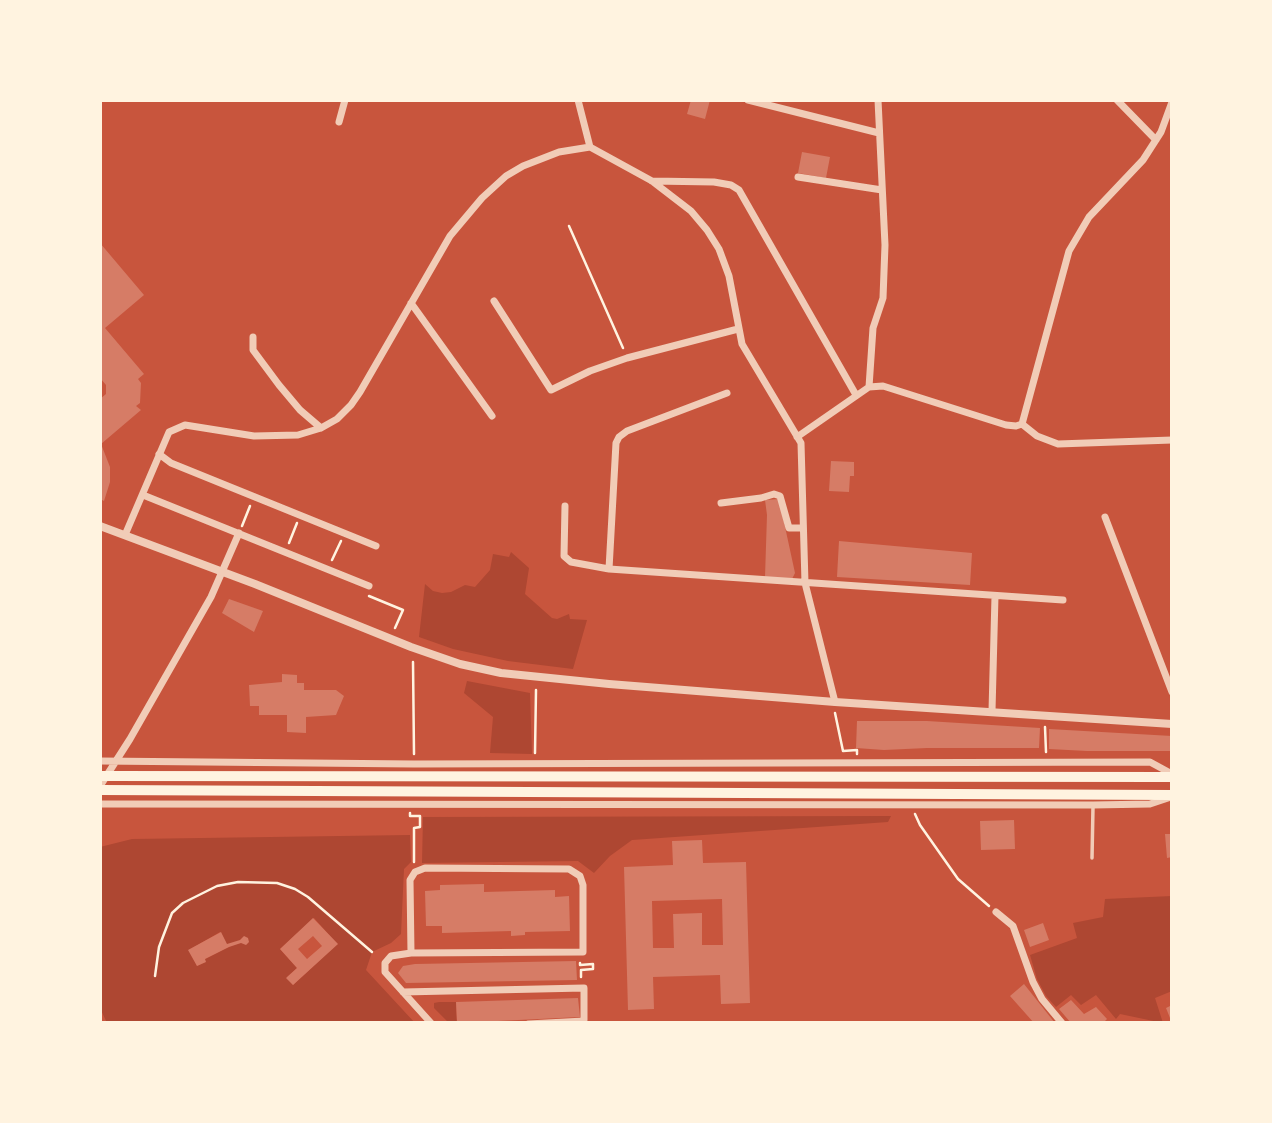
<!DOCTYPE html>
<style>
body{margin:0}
#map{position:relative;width:1272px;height:1123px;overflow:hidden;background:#c8553d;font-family:"Nunito Sans",sans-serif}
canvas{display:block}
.frame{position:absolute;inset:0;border:102px solid #fff3e0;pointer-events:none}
</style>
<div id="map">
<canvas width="1272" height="1123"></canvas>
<div class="frame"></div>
</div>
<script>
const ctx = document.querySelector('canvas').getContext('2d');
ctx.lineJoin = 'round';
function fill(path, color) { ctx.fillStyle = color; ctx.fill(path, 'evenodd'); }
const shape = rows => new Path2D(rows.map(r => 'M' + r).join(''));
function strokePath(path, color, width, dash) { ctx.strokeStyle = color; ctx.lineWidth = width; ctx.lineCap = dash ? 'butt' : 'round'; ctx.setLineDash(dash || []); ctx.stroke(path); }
fill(shape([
 [511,552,529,568,525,594,552,618,557,619,569,614,570,619,587,620,573,669,508,661,453,649,419,637,425,584,433,591,442,593,451,592,465,585,475,587,490,570,493,554,509,557],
 [467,681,530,693,532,754,490,753,493,717,464,693],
 [891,816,888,822,632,840,610,856,594,873,578,861,422,863,423,817],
 [410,835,411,862,404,869,401,934,391,943,372,952,366,970,415,1023,107,1023,100,1008,100,847,132,839],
 [314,918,337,944,293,985,287,977,297,968,280,949],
 [220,932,228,947,205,959,205,962,197,966,189,950],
 [1172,896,1172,991,1155,998,1163,1023,1120,1014,1116,1019,1096,995,1081,1005,1071,995,1056,1007,1046,996,1037,979,1030,955,1077,938,1073,923,1103,917,1105,899],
 [439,1002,456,1002,457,1023,449,1023,434,1008,434,1003]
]), '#ae4732');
fill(shape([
 [691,100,710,100,705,119,687,114],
 [802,152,830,157,826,178,798,173],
 [100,243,144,295,105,328,144,374,138,379,141,383,140,403,136,406,141,410,101,444,110,467,110,482,104,501,100,499,100,399,106,394,106,385,100,378],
 [831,461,854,462,854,476,850,476,849,492,829,491],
 [779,499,795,573,792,579,765,577,767,515,765,500],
 [839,541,972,553,970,585,837,577],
 [229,599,263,611,254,632,222,613],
 [282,674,297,675,297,683,304,683,304,690,336,690,344,696,336,715,306,717,306,733,287,732,287,715,259,715,259,706,250,706,249,685,282,682],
 [857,721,927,721,1040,728,1039,748,927,748,884,750,856,748],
 [1049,729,1172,736,1172,751,1087,751,1049,749],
 [1014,820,1015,849,981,850,980,821],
 [1165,834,1172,834,1172,857,1167,858],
 [702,840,703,863,746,862,750,1003,721,1004,720,975,653,977,654,1009,628,1010,624,867,673,865,672,841],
 [722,899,723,945,702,945,702,913,673,914,674,948,653,948,652,901],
 [484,884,484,892,555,890,555,897,569,896,570,931,525,932,525,935,511,936,511,931,442,933,442,926,426,926,425,891,440,890,440,885],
 [313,918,338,944,293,985,286,978,297,968,280,949],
 [313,936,322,946,307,959,298,949],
 [1043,923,1049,940,1030,947,1024,930],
 [221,932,227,944,240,940,244,936,248,938,249,942,246,945,241,943,229,947,205,959,206,962,197,966,188,950],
 [576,961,577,980,406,983,398,973,403,966,415,964],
 [1024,984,1055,1023,1034,1023,1010,996],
 [578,998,580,1017,457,1023,456,1002],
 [1071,1000,1084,1014,1096,1007,1107,1019,1103,1023,1071,1023,1059,1009],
 [1172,1005,1172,1023,1166,1008]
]), '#d67c66');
strokePath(shape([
 [569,226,623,348],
 [242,526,250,506],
 [289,543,297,523],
 [332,560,341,541],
 [369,596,403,610,395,628],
 [413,662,414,754],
 [835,713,843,751,857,750,857,754],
 [1045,727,1046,752],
 [535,753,536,690],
 [410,813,410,816,420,816,420,827,414,828,414,862],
 [915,814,920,825,958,879,989,906],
 [580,963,580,965,593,964,593,969,581,970,581,977],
 [155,976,159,947,172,913,183,903,217,886,238,882,277,883,295,889,308,897,372,952]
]), '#fff3e0', 2.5);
strokePath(shape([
 [1092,858,1093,807]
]), '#f1ccb7', 3.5);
strokePath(shape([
 [528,1023,584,1020]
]), '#f1ccb7', 5);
strokePath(shape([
 [578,100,590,147],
 [748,100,879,133],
 [1117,100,1156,140],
 [339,122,345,100],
 [798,177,882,190],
 [652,181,714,182,731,185,739,190,856,395],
 [494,301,551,390,590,371,627,358,738,329],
 [411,303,492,416],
 [253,337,253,350,279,385,300,410,321,428],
 [869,387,873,328,883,298,885,245,878,100],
 [869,387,883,386,1006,425,1016,426,1022,424],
 [1022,424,1069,251,1089,217,1143,160,1161,132,1172,102],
 [1022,424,1037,436,1058,444,1172,440],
 [797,437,869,387],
 [159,454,171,463,376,546],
 [143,495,369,586],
 [721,503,761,498,774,494,780,496,789,528,802,528],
 [565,506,564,556,571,562,609,569,1063,600],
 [1105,517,1172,692],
 [125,535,169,432,185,425,254,436,298,435,321,428,337,419,351,405,360,392,450,236,482,198,506,176,523,166,559,152,590,147,652,181,691,211,707,230,719,249,729,276,742,344,801,443,805,583,835,702],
 [609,569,616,443,619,437,627,431,727,393],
 [992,711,995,596],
 [100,761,414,764,1150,762,1172,774],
 [100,786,130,739,211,597,239,533],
 [100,804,1093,805,1150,804,1168,798],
 [996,912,1013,926,1033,982,1042,999,1062,1023],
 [411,953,410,880,415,872,425,868,569,869,580,876,583,885,583,952,411,953,391,956,385,963,385,972,431,1023],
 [403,992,584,988,584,1020]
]), '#f1ccb7', 7);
strokePath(shape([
 [100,526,255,584,411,647,460,664,501,673,609,684,835,702,1172,724]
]), '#f1ccb7', 8);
strokePath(shape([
 [100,776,1172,777],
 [100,790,1172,795]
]), '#fff3e0', 10);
</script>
